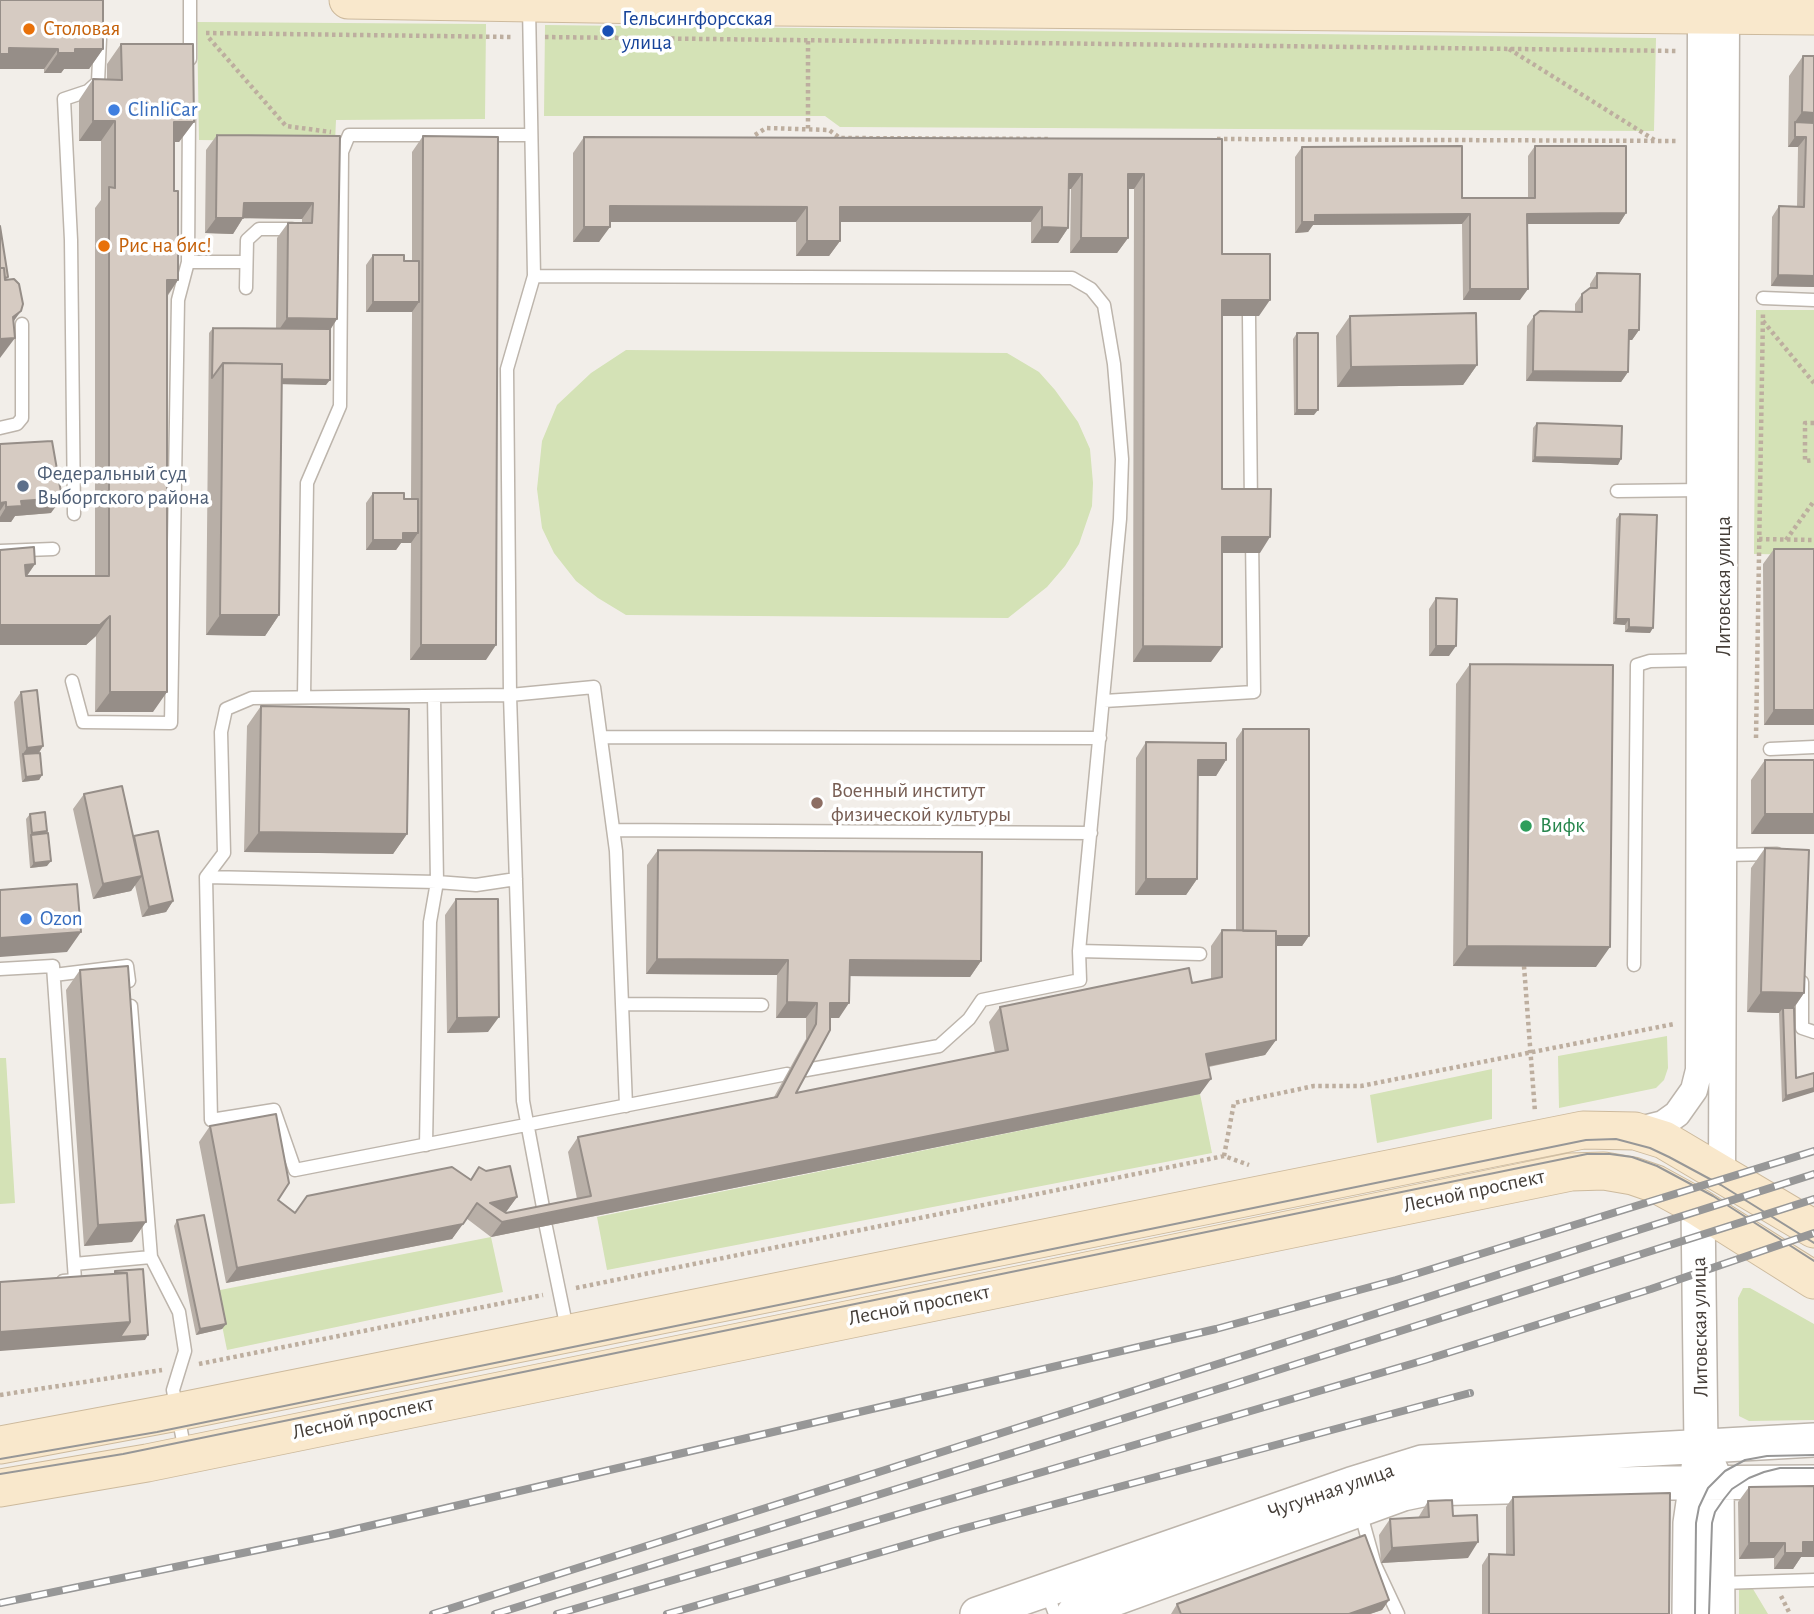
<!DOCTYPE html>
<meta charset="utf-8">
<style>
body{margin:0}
canvas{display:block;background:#f2eee9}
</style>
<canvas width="1814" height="1614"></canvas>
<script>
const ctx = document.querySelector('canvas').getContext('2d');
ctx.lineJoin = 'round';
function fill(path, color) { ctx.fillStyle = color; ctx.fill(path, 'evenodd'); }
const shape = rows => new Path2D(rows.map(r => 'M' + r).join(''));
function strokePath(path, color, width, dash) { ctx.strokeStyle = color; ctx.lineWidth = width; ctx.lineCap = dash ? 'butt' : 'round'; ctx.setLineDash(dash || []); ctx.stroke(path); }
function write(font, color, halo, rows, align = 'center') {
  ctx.font = font + ' "Alegreya Sans",sans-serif'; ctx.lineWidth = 7; ctx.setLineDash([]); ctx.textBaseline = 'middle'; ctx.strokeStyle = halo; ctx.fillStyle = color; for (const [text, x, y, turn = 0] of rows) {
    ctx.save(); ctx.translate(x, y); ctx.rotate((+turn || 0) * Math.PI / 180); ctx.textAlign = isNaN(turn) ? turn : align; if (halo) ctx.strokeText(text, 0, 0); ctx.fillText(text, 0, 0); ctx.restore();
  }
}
fill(shape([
 [197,22,486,24,485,119,336,120,335,142,199,140],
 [545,25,1656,38,1654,131,840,127,825,116,544,116],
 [1756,310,1814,310,1814,555,1754,554],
 [626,350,1007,353,1039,372,1055,390,1078,422,1090,449,1093,483,1092,506,1079,544,1065,566,1047,587,1008,618,626,615,598,598,576,581,554,553,542,528,537,489,542,441,557,405,591,373],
 [1667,1036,1668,1068,1664,1080,1656,1088,1559,1108,1558,1056],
 [0,1058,6,1058,15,1203,0,1204],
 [1492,1069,1492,1119,1377,1143,1370,1095],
 [1200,1094,1212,1153,607,1270,597,1217],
 [491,1237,503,1292,227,1350,215,1291],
 [1743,1288,1750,1288,1814,1324,1814,1420,1749,1421,1739,1416,1738,1298],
 [1739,1589,1753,1589,1768,1614,1739,1614]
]), '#d4e2b6');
const service = shape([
 [529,7,534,276,1072,278,1091,289,1104,305,1114,364,1122,459,1120,519,1079,951,1080,980,982,1000,969,1019,939,1046,806,1070],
 [190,59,190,0],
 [188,262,246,262],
 [534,276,507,369,510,695,252,698,226,709,221,732,224,853,206,877,211,1120,274,1110,295,1170,787,1074],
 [246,288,247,240,259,229,292,229],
 [1763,298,1814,300],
 [1249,316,1251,506],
 [0,428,17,424,22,418,22,324],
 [1617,491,1703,490],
 [74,514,71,240,64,99,88,91,98,82,100,39],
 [0,551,53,549],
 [72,681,83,722,171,723,178,300,188,262,189,112],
 [434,696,437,882,476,885,516,879],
 [304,697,307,483,340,406,342,152,349,135,531,135],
 [1104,701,1254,692,1252,538],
 [601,737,1100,738],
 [1770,749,1814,747],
 [614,830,1091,833],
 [1722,855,1777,854],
 [206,877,437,882,430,922,426,1145],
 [1079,951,1200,954],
 [1634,965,1637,665,1650,661,1704,660],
 [0,969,53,966,75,1280,63,1281],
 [54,975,127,966,129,981],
 [1802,982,1802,1028,1814,1032],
 [622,1004,762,1005],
 [545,1218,523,1101,510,695,594,687,616,851,626,1106],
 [546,1227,567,1329],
 [151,1257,179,1312,185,1351,173,1390,185,1451],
 [74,1264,151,1257,131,1006],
 [1360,1511,1375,1565,1398,1614],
 [1720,1583,1814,1580],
 [1046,1590,1055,1614]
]);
const minor = shape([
 [1720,0,1726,15,1722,1173],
 [1635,1131,1663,1124,1677,1114,1694,1090,1699,1070,1701,15,1708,0]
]);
const tertiary = shape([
 [1709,1465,1717,1483,1718,1614],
 [977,1614,1351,1484,1422,1462,1814,1440],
 [1073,1614,1403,1494,1427,1489,1659,1483,1814,1482],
 [1689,1614,1690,1523,1701,1447,1698,1207]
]);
const secondary = shape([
 [348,0,778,7,1814,16],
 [0,1445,177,1412,1583,1130,1635,1131,1664,1140,1814,1229],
 [0,1488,147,1463,1571,1172,1604,1171,1633,1176,1656,1184,1698,1207,1814,1280]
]);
strokePath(service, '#bdb5ac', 15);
strokePath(minor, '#bdb5ac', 29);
strokePath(tertiary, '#bdb5ac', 36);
strokePath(secondary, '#cdba9d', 39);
strokePath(shape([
 [206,33,512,37],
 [545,37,1678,51],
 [209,38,286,126,331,132],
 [808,41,808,129],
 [1509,49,1656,141],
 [755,135,766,128,829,130,840,138,1051,139],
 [1217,139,1677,141],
 [1763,321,1814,383],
 [1814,423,1805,423,1805,461,1814,460],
 [1759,539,1814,540],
 [1786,540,1814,501],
 [1756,738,1763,313],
 [1524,966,1535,1112],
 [1224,1156,1234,1103,1314,1086,1361,1086,1674,1024],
 [576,1288,1224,1156,1249,1165],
 [199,1364,543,1295],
 [0,1395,162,1370],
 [1781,1596,1790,1614]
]), '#bdae9f', 4.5, [3.5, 3.5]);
strokePath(service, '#fff', 12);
strokePath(minor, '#fff', 26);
strokePath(tertiary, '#fff', 33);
strokePath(secondary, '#f9e8cc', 37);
strokePath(shape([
 [0,1459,157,1432,1586,1140,1616,1139,1650,1148,1669,1157,1721,1185,1814,1243],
 [0,1474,123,1454,1587,1154,1610,1154,1632,1157,1657,1166,1713,1196,1814,1261],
 [1695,1614,1696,1523,1699,1507,1708,1488,1725,1471,1745,1460,1767,1456,1814,1455],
 [1709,1614,1712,1523,1715,1512,1724,1499,1732,1489,1749,1478,1764,1472,1780,1468,1814,1468]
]), '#979797', 2);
const rail = shape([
 [0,1603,330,1535,1216,1329,1396,1280,1814,1151],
 [433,1614,1814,1174],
 [495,1614,1234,1384,1814,1199],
 [557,1614,1425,1360,1651,1289,1814,1233],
 [667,1614,954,1531,1470,1393]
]);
strokePath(rail, '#979797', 8);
strokePath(rail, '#fff', 5, [16]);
fill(shape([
 [0,0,103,49,89,69,64,69,61,73,44,73,44,69],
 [121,44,194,122,179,142,174,142,174,191,178,280,167,297,153,712,95,712,96,636,86,645,0,645,0,550,35,564,27,576,95,576,95,208,101,200,101,141,79,141,79,100,93,79,107,80,107,64],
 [1803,56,1814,56,1814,287,1771,286,1772,217,1779,206,1797,207,1798,147,1788,147,1789,76],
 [217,135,340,136,337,319,330,329,326,385,282,384,279,615,265,636,206,635,209,333,213,328,276,329,277,238,288,223,302,223,302,219,243,218,233,234,205,233,206,150],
 [423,136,486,660,410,660,411,543,401,543,396,550,366,550,366,503,373,493,404,499,411,499,412,312,366,312,366,265,373,255,404,261,412,261,412,152],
 [584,137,1222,139,1222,254,1259,316,1222,316,1222,489,1260,553,1222,553,1211,662,1133,662,1134,189,1128,189,1128,238,1117,253,1070,253,1071,189,1069,189,1068,228,1058,243,1031,243,1031,222,840,222,840,241,829,256,796,256,796,222,610,222,599,242,573,242,573,153],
 [1535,146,1626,213,1619,224,1528,224,1520,300,1463,300,1462,224,1313,225,1308,232,1295,233,1295,157,1302,147,1462,198,1528,198,1528,156],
 [1597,273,1639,330,1632,340,1629,340,1628,372,1621,382,1526,381,1527,326,1534,316,1575,312,1575,304,1582,294,1590,288,1590,284],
 [1350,316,1477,365,1463,385,1337,387,1336,336],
 [1297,333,1314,415,1294,415,1293,339],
 [1537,423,1618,465,1532,462,1533,428],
 [0,444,51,513,15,516,11,522,0,522],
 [1620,514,1650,633,1625,632,1625,625,1613,624,1616,519],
 [1774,549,1814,549,1814,725,1764,725,1763,564],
 [1436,598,1449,656,1429,656,1429,609],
 [1470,664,1596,967,1453,966,1456,684],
 [21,692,43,746,39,753,42,775,39,780,22,782,14,702],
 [261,706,407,834,393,854,244,852,247,726],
 [1243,729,1309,936,1302,946,1276,946,1276,1040,1265,1055,1209,1067,1200,1094,491,1237,466,1218,452,1239,226,1283,199,1142,210,1126,278,1200,295,1212,470,1180,517,1197,506,1212,505,1213,506,1213,577,1199,568,1152,578,1137,774,1097,806,1039,806,1018,776,1018,777,975,646,974,647,865,658,850,981,961,970,977,849,976,839,1018,830,1018,796,1093,995,1053,989,1022,1000,1007,1192,983,1211,979,1211,946,1222,930,1236,931,1236,739],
 [1146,742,1226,760,1216,776,1197,776,1197,879,1186,895,1135,895,1136,758],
 [1765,760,1814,760,1751,834,1751,780],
 [84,794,133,837,173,901,166,912,142,917,135,885,131,891,93,899,73,809],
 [30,814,46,833,47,866,30,868,26,819],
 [1765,848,1804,993,1794,1008,1796,1078,1814,1073,1782,1102,1779,1013,1747,1012,1751,868],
 [456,899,488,1032,447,1033,445,915],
 [80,970,132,1242,84,1246,66,990],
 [177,1220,226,1324,222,1329,196,1335,174,1226],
 [1814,1486,1814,1557,1801,1557,1793,1569,1774,1569,1774,1558,1739,1559,1738,1502,1749,1487],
 [1513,1497,1669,1614,1482,1614,1482,1565,1489,1554,1506,1555,1506,1507],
 [1428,1501,1468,1558,1381,1563,1379,1535,1390,1519,1418,1518],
 [1389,1600,1382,1610,1370,1614,1171,1614,1177,1604]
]), '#b8afa7');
fill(shape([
 [9,48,58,49,44,69,0,69,0,54],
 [75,49,103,49,89,69,64,69,61,73,44,73,58,53],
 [1802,112,1814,113,1814,133,1795,122],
 [93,121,115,121,101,141,79,141],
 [174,122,194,122,179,142,160,142],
 [1795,137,1806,137,1798,147,1788,147],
 [1069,174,1082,174,1071,189,1058,189],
 [1128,174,1144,174,1134,189,1118,189],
 [244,203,313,203,302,219,233,218],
 [610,206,807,207,796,222,600,222],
 [840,207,1042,207,1031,222,829,222],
 [1626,213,1619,224,1520,224,1527,214],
 [1470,214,1462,224,1313,225,1308,232,1295,233,1302,222,1315,215],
 [216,218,243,218,233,234,205,233],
 [584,227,610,227,599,242,573,242],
 [1042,227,1068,228,1058,243,1031,243],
 [1081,238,1128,238,1117,253,1070,253],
 [807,241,840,241,829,256,796,256],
 [1778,275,1814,276,1814,287,1771,286],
 [167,280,178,280,164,300],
 [1470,289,1528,289,1520,300,1463,300],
 [1222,300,1270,300,1259,316,1211,316],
 [373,302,419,302,412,312,366,312],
 [21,311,1,339,15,338,0,358,0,336,13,317],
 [287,318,337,319,327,335,276,334],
 [1629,330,1639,330,1632,340,1622,340],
 [1477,365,1463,385,1337,387,1351,367],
 [1533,371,1628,372,1621,382,1526,381],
 [223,378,330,380,326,385,223,383],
 [1297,410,1318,410,1314,415,1294,415],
 [1535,457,1621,459,1618,465,1532,462],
 [62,498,51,513,15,516,11,522,0,522,0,517,6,507,21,501],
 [6,502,0,511,0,503],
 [403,533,418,533,411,543,401,543,396,550,366,550,373,540],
 [1222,537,1270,537,1260,553,1211,553],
 [35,564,21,584,25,565],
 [220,615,279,615,265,636,206,635],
 [110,616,96,636,86,645,0,645,0,625],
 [1616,619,1629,619,1625,625,1613,624],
 [1629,627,1653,628,1650,633,1625,632],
 [421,645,496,645,486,660,410,660],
 [1143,646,1222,647,1211,662,1133,662],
 [1436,646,1456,646,1449,656,1429,656],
 [110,692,167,692,153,712,95,712],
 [1774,710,1814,710,1814,725,1764,725],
 [43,746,36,757,23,754,20,758,27,748],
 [1198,760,1226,760,1216,776,1187,776],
 [42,775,39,780,22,782,26,777],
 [1765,814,1814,814,1814,834,1751,834],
 [259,832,407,834,393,854,244,852],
 [51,861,47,866,30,868,34,863],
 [142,876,131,891,93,899,103,884],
 [1146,879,1197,879,1186,895,1135,895],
 [173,901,166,912,142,917,149,907],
 [81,932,67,952,0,957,0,938],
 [1243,936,1309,936,1302,946,1236,946],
 [1467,946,1610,947,1596,967,1453,966],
 [657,959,788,960,777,975,646,974],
 [850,960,981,961,970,977,839,976],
 [1761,992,1804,993,1790,1013,1783,1008,1779,1013,1747,1012],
 [787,1002,817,1003,806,1018,776,1018],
 [830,1003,849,1003,839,1018,820,1018],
 [499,1017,488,1032,447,1033,457,1018],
 [1276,1040,1265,1055,1195,1069,1206,1054],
 [1211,1079,1200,1094,491,1237,502,1222],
 [1814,1088,1814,1092,1782,1102,1786,1096],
 [517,1197,506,1212,493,1215,490,1203],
 [146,1222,132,1242,84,1246,98,1225],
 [463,1224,452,1239,226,1283,237,1268],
 [130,1322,148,1335,145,1340,0,1351,0,1332],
 [226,1324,222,1329,196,1335,200,1329],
 [1478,1542,1468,1558,1381,1563,1392,1548],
 [1803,1542,1814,1542,1814,1557,1801,1557,1793,1569,1774,1569,1785,1553],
 [1749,1543,1785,1543,1774,1558,1739,1559],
 [1389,1600,1382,1610,1370,1614,1349,1614]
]), '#968e88');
const building = shape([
 [0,0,103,0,103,49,75,49,75,53,58,53,58,49,9,48,9,54,0,54,0,0],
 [121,44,193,44,194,122,174,122,174,191,178,191,178,280,167,280,167,692,110,692,110,616,100,625,0,625,0,550,34,547,35,564,25,565,26,576,109,576,109,187,115,188,115,121,93,121,93,79,122,80,121,44],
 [1803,56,1814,56,1814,113,1802,112,1803,56],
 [1795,122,1814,123,1814,276,1778,275,1779,206,1804,207,1806,137,1795,137,1795,122],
 [217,135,340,136,337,319,287,318,288,223,312,223,313,203,244,203,243,218,216,218,217,135],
 [423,136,498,137,496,645,421,645,423,136],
 [584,137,1222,139,1222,254,1270,254,1270,300,1222,300,1222,489,1271,489,1270,537,1222,537,1222,647,1143,646,1144,174,1128,174,1128,238,1081,238,1082,174,1069,174,1068,228,1042,227,1042,207,840,207,840,241,807,241,807,207,610,206,610,227,584,227,584,137],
 [1462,146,1462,198,1535,198,1535,146,1626,146,1626,213,1527,214,1528,289,1470,289,1470,214,1315,215,1315,222,1302,222,1302,147,1462,146],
 [0,226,8,277,5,278,4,268,0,268,0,226],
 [373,255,404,255,404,261,419,261,419,302,373,302,373,255],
 [0,268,4,268,5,280,14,279,19,284,23,304,21,311,13,317,15,338,0,339,0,268],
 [1597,273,1640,274,1639,330,1629,330,1628,372,1533,371,1534,316,1540,311,1582,312,1582,294,1590,288,1597,288,1597,273],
 [1476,313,1477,365,1351,367,1350,316,1476,313],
 [213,328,330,329,330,380,282,379,282,364,223,363,212,378,213,328],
 [1297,333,1318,333,1318,410,1297,410,1297,333],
 [223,363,282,364,279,615,220,615,223,363],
 [1537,423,1622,426,1621,459,1535,457,1537,423],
 [52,441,62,498,21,501,22,506,6,507,6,502,0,503,0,444,52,441],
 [373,493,404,493,404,499,418,499,418,533,403,533,403,540,373,540,373,493],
 [1620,514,1657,515,1653,628,1629,627,1629,619,1616,619,1620,514],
 [1774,549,1814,549,1814,710,1774,710,1774,549],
 [1436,598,1457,599,1456,646,1436,646,1436,598],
 [1470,664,1613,665,1610,947,1467,946,1470,664],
 [37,690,43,746,27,748,21,692,37,690],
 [261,706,409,709,407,834,259,832,261,706],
 [1243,729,1309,729,1309,936,1276,936,1276,931,1243,931,1243,729],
 [1146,742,1226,743,1226,760,1198,760,1197,879,1146,879,1146,742],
 [40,753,42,775,26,777,23,754,40,753],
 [1765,760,1814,760,1814,814,1765,814,1765,760],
 [122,786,142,876,103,884,84,794,122,786],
 [45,812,47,831,32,833,30,814,45,812],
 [158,831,173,901,149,907,134,836,158,831],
 [48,833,51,861,34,863,31,835,48,833],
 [1765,848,1809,850,1804,993,1761,992,1765,848],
 [658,850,982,852,981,961,850,960,849,1003,830,1003,830,1030,796,1093,1008,1050,1000,1007,1189,968,1192,983,1222,977,1222,930,1276,931,1276,1040,1206,1054,1211,1079,502,1222,477,1203,463,1224,237,1268,210,1126,276,1114,289,1183,278,1200,295,1213,307,1196,452,1167,471,1180,479,1167,486,1171,510,1166,517,1197,490,1203,506,1213,591,1196,578,1137,777,1097,816,1024,817,1003,787,1002,788,960,657,959,658,850],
 [77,884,81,932,0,938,0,890,77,884],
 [456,899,498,899,499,1017,457,1018,456,899],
 [128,966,146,1222,98,1225,80,970,128,966],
 [1783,1008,1794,1008,1796,1078,1814,1073,1814,1088,1786,1096,1783,1008],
 [204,1215,226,1324,200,1329,177,1220,204,1215],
 [143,1269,148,1335,120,1337,130,1322,127,1273,115,1273,115,1271,143,1269],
 [127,1273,130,1322,0,1332,0,1282,127,1273],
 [1814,1486,1814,1542,1803,1542,1803,1553,1785,1553,1785,1543,1749,1543,1749,1487,1814,1486],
 [1670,1493,1669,1614,1489,1614,1489,1554,1514,1555,1513,1497,1670,1493],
 [1452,1500,1453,1516,1477,1515,1478,1542,1392,1548,1390,1519,1429,1517,1428,1501,1452,1500],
 [1365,1535,1389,1600,1349,1614,1181,1614,1177,1604,1365,1535]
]);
fill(building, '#d6cbc2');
strokePath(building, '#968e88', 2);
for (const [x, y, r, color] of [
 [29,29,7,"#e8710a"],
 [608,31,7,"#1a4fb4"],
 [114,110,7,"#3f7fe0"],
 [104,246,7,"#e8710a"],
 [23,486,7,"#5c6f8a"],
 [817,803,7,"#8d6e63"],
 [1526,826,7,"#2e9e5b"],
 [26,919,7,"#3f7fe0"]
]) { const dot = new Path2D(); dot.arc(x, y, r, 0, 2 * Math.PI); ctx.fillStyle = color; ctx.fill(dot); strokePath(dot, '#fff', 2.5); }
write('21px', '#164399', '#fff', [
 ["Гельсингфорсская",622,19],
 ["улица",622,43]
], 'left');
write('21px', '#c56008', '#fff', [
 ["Столовая",43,29],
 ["Рис на бис!",118,246]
], 'left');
write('21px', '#366cbe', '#fff', [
 ["ClinliCar",128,110],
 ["Ozon",40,919]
], 'left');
write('21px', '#4e5e75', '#fff', [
 ["Федеральный суд",37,474],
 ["Выборгского района",37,498]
], 'left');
write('21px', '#453e38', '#fff', [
 ["Литовская улица",1724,586,-90],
 ["Лесной проспект",1474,1191,-12],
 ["Лесной проспект",919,1305,-11],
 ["Литовская улица",1700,1327,-91],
 ["Лесной проспект",363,1418,-12],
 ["Чугунная улица",1331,1491,-19]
]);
write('21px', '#785e54', '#fff', [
 ["Военный институт",831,791],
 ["физической культуры",831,815]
], 'left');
write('21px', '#27864d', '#fff', [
 ["Вифк",1540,826]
], 'left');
</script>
